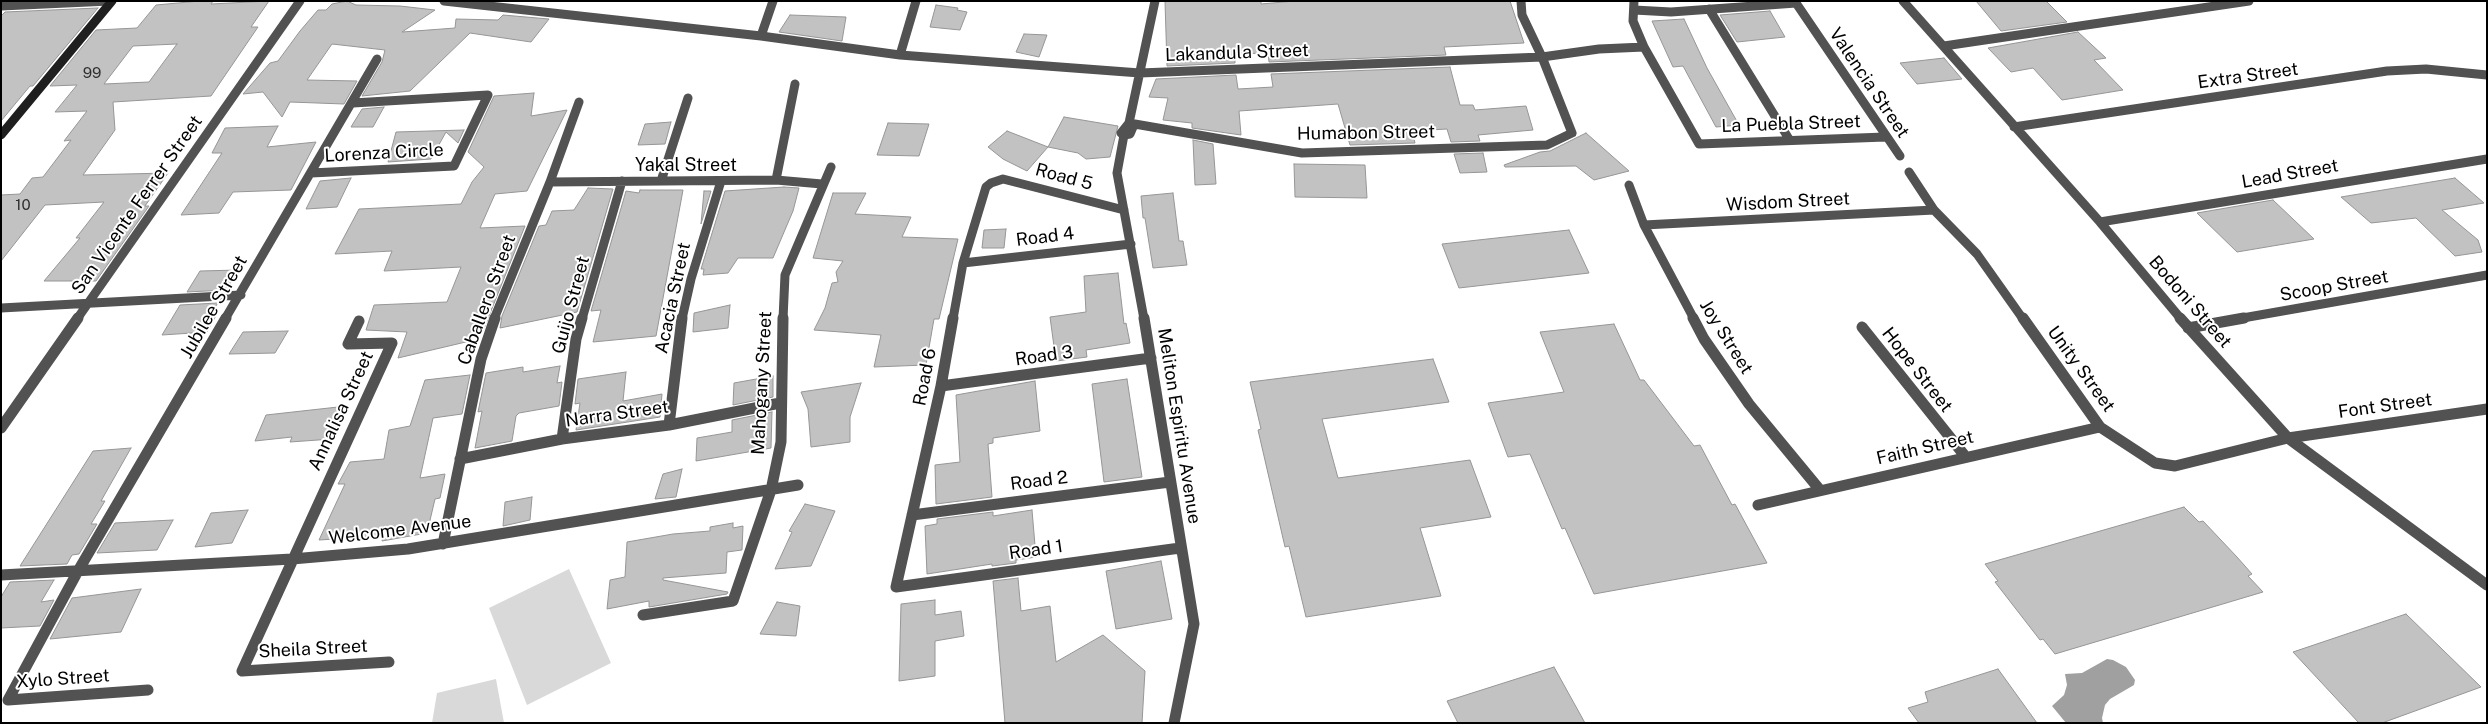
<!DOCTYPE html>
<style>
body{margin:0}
#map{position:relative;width:2488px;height:724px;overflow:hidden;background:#fff;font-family:"Public Sans",sans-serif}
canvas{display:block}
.frame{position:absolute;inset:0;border:2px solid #000;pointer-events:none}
</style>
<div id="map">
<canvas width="2488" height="724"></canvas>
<div class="frame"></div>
</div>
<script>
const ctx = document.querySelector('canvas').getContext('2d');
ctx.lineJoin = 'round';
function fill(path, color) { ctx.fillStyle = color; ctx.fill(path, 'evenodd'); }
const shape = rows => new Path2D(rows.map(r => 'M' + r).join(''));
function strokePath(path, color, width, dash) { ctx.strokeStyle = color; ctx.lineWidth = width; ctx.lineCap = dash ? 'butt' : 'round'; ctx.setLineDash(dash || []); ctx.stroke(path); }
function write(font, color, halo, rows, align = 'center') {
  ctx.font = font + ' "Public Sans",sans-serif'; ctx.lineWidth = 4; ctx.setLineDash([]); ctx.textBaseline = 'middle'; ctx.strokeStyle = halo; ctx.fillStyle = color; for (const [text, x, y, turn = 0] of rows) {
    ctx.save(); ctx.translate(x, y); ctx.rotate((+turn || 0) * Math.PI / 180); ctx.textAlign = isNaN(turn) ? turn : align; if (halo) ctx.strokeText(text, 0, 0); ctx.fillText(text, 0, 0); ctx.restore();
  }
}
fill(shape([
 [569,569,611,663,527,705,489,608],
 [496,679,504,723,432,723,437,693]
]), '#d9d9d9');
fill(shape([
 [2107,659,2113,660,2126,667,2135,680,2134,685,2110,699,2105,705,2102,718,2103,723,2066,723,2052,706,2064,695,2067,685,2065,674,2082,673]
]), '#a0a0a0');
const building = shape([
 [200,1,213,1,211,4,269,1,251,27,258,27,211,96,113,102,115,130,83,175,168,173,145,206,149,206,96,281,44,281,80,238,76,238,104,202,45,205,1,261,1,195,20,194,32,178,43,177,71,140,64,141,87,111,55,112,77,85,50,86,96,30,137,28,156,5,200,1],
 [177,44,149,82,104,84,133,46,177,44],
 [347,1,356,5,400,6,435,10,402,32,455,28,456,19,498,20,503,15,549,19,531,42,470,33,410,91,362,96,382,62,385,50,332,44,307,80,357,81,344,104,290,102,282,117,263,92,243,94,270,63,278,61,300,31,318,10,326,10,332,4,347,1],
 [1165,1,1261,1,1261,4,1295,1,1510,1,1524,43,1444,47,1446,55,1269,62,1268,53,1235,54,1235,63,1167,66,1165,1],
 [1976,1,2046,1,2067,22,2001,31,1976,1],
 [936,5,958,8,957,10,967,12,960,30,930,27,936,5],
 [98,8,33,86,30,86,1,121,1,16,5,12,98,8],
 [1770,11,1785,37,1737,42,1720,15,1770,11],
 [790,15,846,17,842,41,779,32,790,15],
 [1684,19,1707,68,1739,125,1716,127,1683,66,1673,67,1652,21,1684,19],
 [2078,32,2106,58,2094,60,2123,90,2062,100,2033,68,2011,72,1988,48,2078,32],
 [1024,34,1047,35,1039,57,1016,52,1024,34],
 [1944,58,1962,79,1917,84,1900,63,1944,58],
 [1450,67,1460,105,1473,105,1475,110,1526,106,1533,130,1478,135,1480,141,1451,142,1447,129,1412,131,1415,143,1350,145,1338,104,1239,111,1241,135,1192,128,1192,123,1163,120,1168,98,1149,97,1156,79,1236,75,1238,89,1273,87,1271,74,1450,67],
 [534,93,531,116,567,110,527,191,495,194,480,228,525,226,483,331,473,333,470,341,398,358,407,332,366,330,374,305,447,302,461,267,384,271,392,251,335,254,359,209,461,204,472,182,484,167,468,152,494,96,534,93],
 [384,107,373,127,351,127,362,109,384,107],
 [1064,117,1118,126,1110,157,1086,159,1078,153,1048,147,1064,117],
 [671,122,665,144,638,145,645,124,671,122],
 [888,123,929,124,919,156,877,155,888,123],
 [278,126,267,147,316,142,291,190,233,192,219,213,181,215,222,153,212,153,225,128,278,126],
 [464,130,458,143,446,132,431,159,388,162,396,132,464,130],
 [1007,131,1048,147,1027,171,1003,159,988,147,1007,131],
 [1586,133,1629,171,1594,180,1576,166,1505,167,1504,165,1540,152,1550,151,1586,133],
 [1193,140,1213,144,1216,184,1195,185,1193,140],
 [1483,153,1487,172,1460,173,1454,154,1483,153],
 [1294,164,1365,165,1367,198,1295,197,1294,164],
 [351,178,337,207,306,209,320,181,351,178],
 [2455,178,2484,203,2442,210,2478,240,2482,252,2455,256,2416,218,2371,223,2341,197,2455,178],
 [784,187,799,188,793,211,773,258,738,258,728,273,703,275,704,269,701,269,725,191,784,187],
 [588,188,613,189,577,312,500,328,502,316,539,226,546,225,552,211,574,210,588,188],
 [640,190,683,190,656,336,593,342,601,310,591,311,626,191,639,193,640,190],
 [704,191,711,191,701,224,704,191],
 [833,193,866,193,855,214,911,217,902,237,958,239,939,319,934,319,926,365,874,367,881,335,814,330,825,308,832,283,838,282,836,272,843,261,813,258,833,193],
 [1173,193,1179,241,1183,241,1187,265,1153,268,1145,218,1143,218,1141,196,1173,193],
 [2273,200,2314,239,2237,252,2197,213,2273,200],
 [1006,229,1004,248,982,248,984,230,1006,229],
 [1569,230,1589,273,1459,288,1442,244,1569,230],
 [239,270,226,290,187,292,200,271,239,270],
 [1118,273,1124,324,1126,323,1130,343,1086,350,1087,357,1056,361,1050,317,1086,312,1084,276,1118,273],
 [218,303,211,313,218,312,207,332,162,335,180,305,218,303],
 [730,305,728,328,693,332,694,313,730,305],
 [1614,324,1640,380,1644,380,1694,446,1700,445,1732,505,1735,504,1767,563,1594,594,1565,528,1562,529,1530,454,1508,457,1488,403,1564,392,1540,332,1614,324],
 [288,331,275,353,229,354,243,332,288,331],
 [1433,359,1449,402,1322,419,1338,478,1470,460,1491,517,1420,528,1441,596,1306,617,1289,546,1285,547,1258,430,1261,429,1250,382,1433,359],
 [560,366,557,383,562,382,559,406,519,413,516,416,512,441,475,448,482,411,478,412,486,373,523,367,523,372,560,366],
 [626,372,623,401,662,394,660,417,576,430,580,403,575,404,578,379,626,372],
 [470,375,462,414,433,418,420,478,445,474,440,498,435,499,427,533,382,541,383,536,319,540,345,484,338,484,350,462,384,459,389,430,410,426,425,380,470,375],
 [773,376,773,397,733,405,734,383,773,376],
 [1127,379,1142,477,1104,482,1092,384,1127,379],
 [1035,381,1040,431,993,438,993,443,988,444,992,497,936,504,935,465,960,462,956,395,1035,381],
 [861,383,850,417,850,442,811,447,808,409,801,392,861,383],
 [347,406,332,439,290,442,292,437,255,441,266,415,347,406],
 [772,412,771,448,696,461,697,438,732,432,732,420,772,412],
 [131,448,101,501,105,501,91,524,97,524,79,554,72,555,67,564,20,566,93,451,131,448],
 [682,469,676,497,655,499,663,474,682,469],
 [532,497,530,520,503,526,505,502,532,497],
 [805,504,835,511,811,566,775,569,792,532,789,531,805,504],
 [2184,507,2199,522,2203,521,2237,557,2252,574,2248,576,2263,592,2055,654,2043,639,2040,640,1995,582,1998,581,1985,564,2184,507],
 [248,510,232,543,195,547,211,513,248,510],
 [1032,510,1036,557,1016,560,1016,563,992,566,992,564,927,574,925,526,937,524,937,519,993,512,993,516,1032,510],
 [173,520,157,550,97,553,115,523,173,520],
 [733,523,733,528,743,526,742,550,727,552,726,573,663,578,663,580,728,592,727,594,649,607,649,601,607,609,610,580,625,577,627,542,673,534,710,531,710,527,733,523],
 [1161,561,1172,619,1116,629,1106,571,1161,561],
 [1018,578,1021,611,1050,606,1056,662,1103,635,1145,671,1142,723,1005,723,993,581,1018,578],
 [54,580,41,602,54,600,40,626,1,628,1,597,10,582,54,580],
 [141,589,121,632,50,639,72,598,141,589],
 [935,600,935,615,961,611,964,636,935,641,935,676,899,681,901,604,935,600],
 [777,602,800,606,796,636,760,634,777,602],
 [2406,614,2481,687,2382,723,2359,723,2293,652,2406,614],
 [1554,667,1585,723,1458,723,1447,701,1554,667],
 [1998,669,2037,723,1919,723,1908,708,1928,702,1925,692,1998,669]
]);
fill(building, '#c2c2c2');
strokePath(building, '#969696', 1);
strokePath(shape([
 [444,1,761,36,900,55,1140,73,1542,57,1599,49,1644,47],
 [1634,1,1633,21,1644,47,1699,144,1885,137],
 [1903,1,2100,222,2181,319],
 [1,6,110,1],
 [1709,9,1789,139],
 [1634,10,1671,12,1796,3,1900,156],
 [761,36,773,1],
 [1944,46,2249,1],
 [900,55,916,1],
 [1129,123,1121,133,1124,135,1117,173,1144,319],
 [1129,123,1302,153,1547,145,1572,133,1542,57,1522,15,1521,1],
 [2014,127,2387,71,2426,69,2487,75],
 [1124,135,1130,134,1133,127,1129,123,1155,1],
 [1909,172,1934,210,1977,254,2023,319],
 [311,173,454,166,488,95,353,103],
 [776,180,795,84],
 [661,181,688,98],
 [550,182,776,180,822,184],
 [1629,185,1644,225,1694,319],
 [2100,222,2487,159],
 [1644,225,1934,210],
 [963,263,1131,244],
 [1,308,241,295],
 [77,319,300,1],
 [225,319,377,59],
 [494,319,550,182,579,102],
 [582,319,622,181],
 [682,319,691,279,721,181],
 [783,319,785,275,831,167],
 [953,319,963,263,986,187,991,183,1003,179,1124,210],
 [2237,319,2487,275]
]), '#525252', 9);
strokePath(shape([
 [953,318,941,386,896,587,1180,548],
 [1144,318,1194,624,1174,723],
 [1693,318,1704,339,1749,404,1820,490],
 [2023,318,2100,427,2155,463,2175,466,2288,438,2487,409],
 [2180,318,2288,438,2487,585],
 [359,321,348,344,392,343,242,671,389,662],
 [1862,327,1965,456],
 [2188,328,2244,318],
 [941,386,1151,358],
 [669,425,682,318],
 [1,428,78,318],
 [562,439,576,339,582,318],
 [460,459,562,439,669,425,780,403],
 [1758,505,2100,427],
 [912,515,1170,482],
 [443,544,481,359,495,318],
 [1,575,292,559,408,549,798,485],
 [643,615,733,601,771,490,781,442,783,318],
 [8,700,78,571,226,318],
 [8,700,148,690]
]), '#525252', 11);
strokePath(shape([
 [1,135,112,1]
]), '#1f1f1f', 9);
write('15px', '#303030', null, [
 ["99",92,73],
 ["10",23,205]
]);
write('18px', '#000', '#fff', [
 ["Lakandula Street",1237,53,-2],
 ["Extra Street",2248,76,-8],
 ["Valencia Street",1869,83,56],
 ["La Puebla Street",1791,124,-2],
 ["Humabon Street",1366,133,-1],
 ["Lorenza Circle",384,153,-3],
 ["Yakal Street",686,165],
 ["Lead Street",2290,174,-10],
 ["Road 5",1064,177,15],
 ["Wisdom Street",1788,202,-3],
 ["San Vicente Ferrer Street",137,205,-55],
 ["Road 4",1045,237,-7],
 ["Scoop Street",2334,286,-10],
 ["Acacia Street",673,298,-78],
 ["Caballero Street",487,300,-70],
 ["Bodoni Street",2190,302,49],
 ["Guijo Street",571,305,-75],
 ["Jubilee Street",214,307,-60],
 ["Joy Street",1726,337,58],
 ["Road 3",1044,356,-8],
 ["Unity Street",2081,369,54],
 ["Hope Street",1917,370,52],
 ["Road 6",925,377,-79],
 ["Mahogany Street",762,383,-87],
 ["Font Street",2385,406,-8],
 ["Annalisa Street",341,411,-65],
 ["Narra Street",617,414,-8],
 ["Meliton Espiritu Avenue",1179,426,81],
 ["Faith Street",1925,448,-13],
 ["Road 2",1039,481,-7],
 ["Welcome Avenue",400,530,-7],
 ["Road 1",1036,550,-8],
 ["Sheila Street",313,649,-3],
 ["Xylo Street",63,679,-4]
]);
</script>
